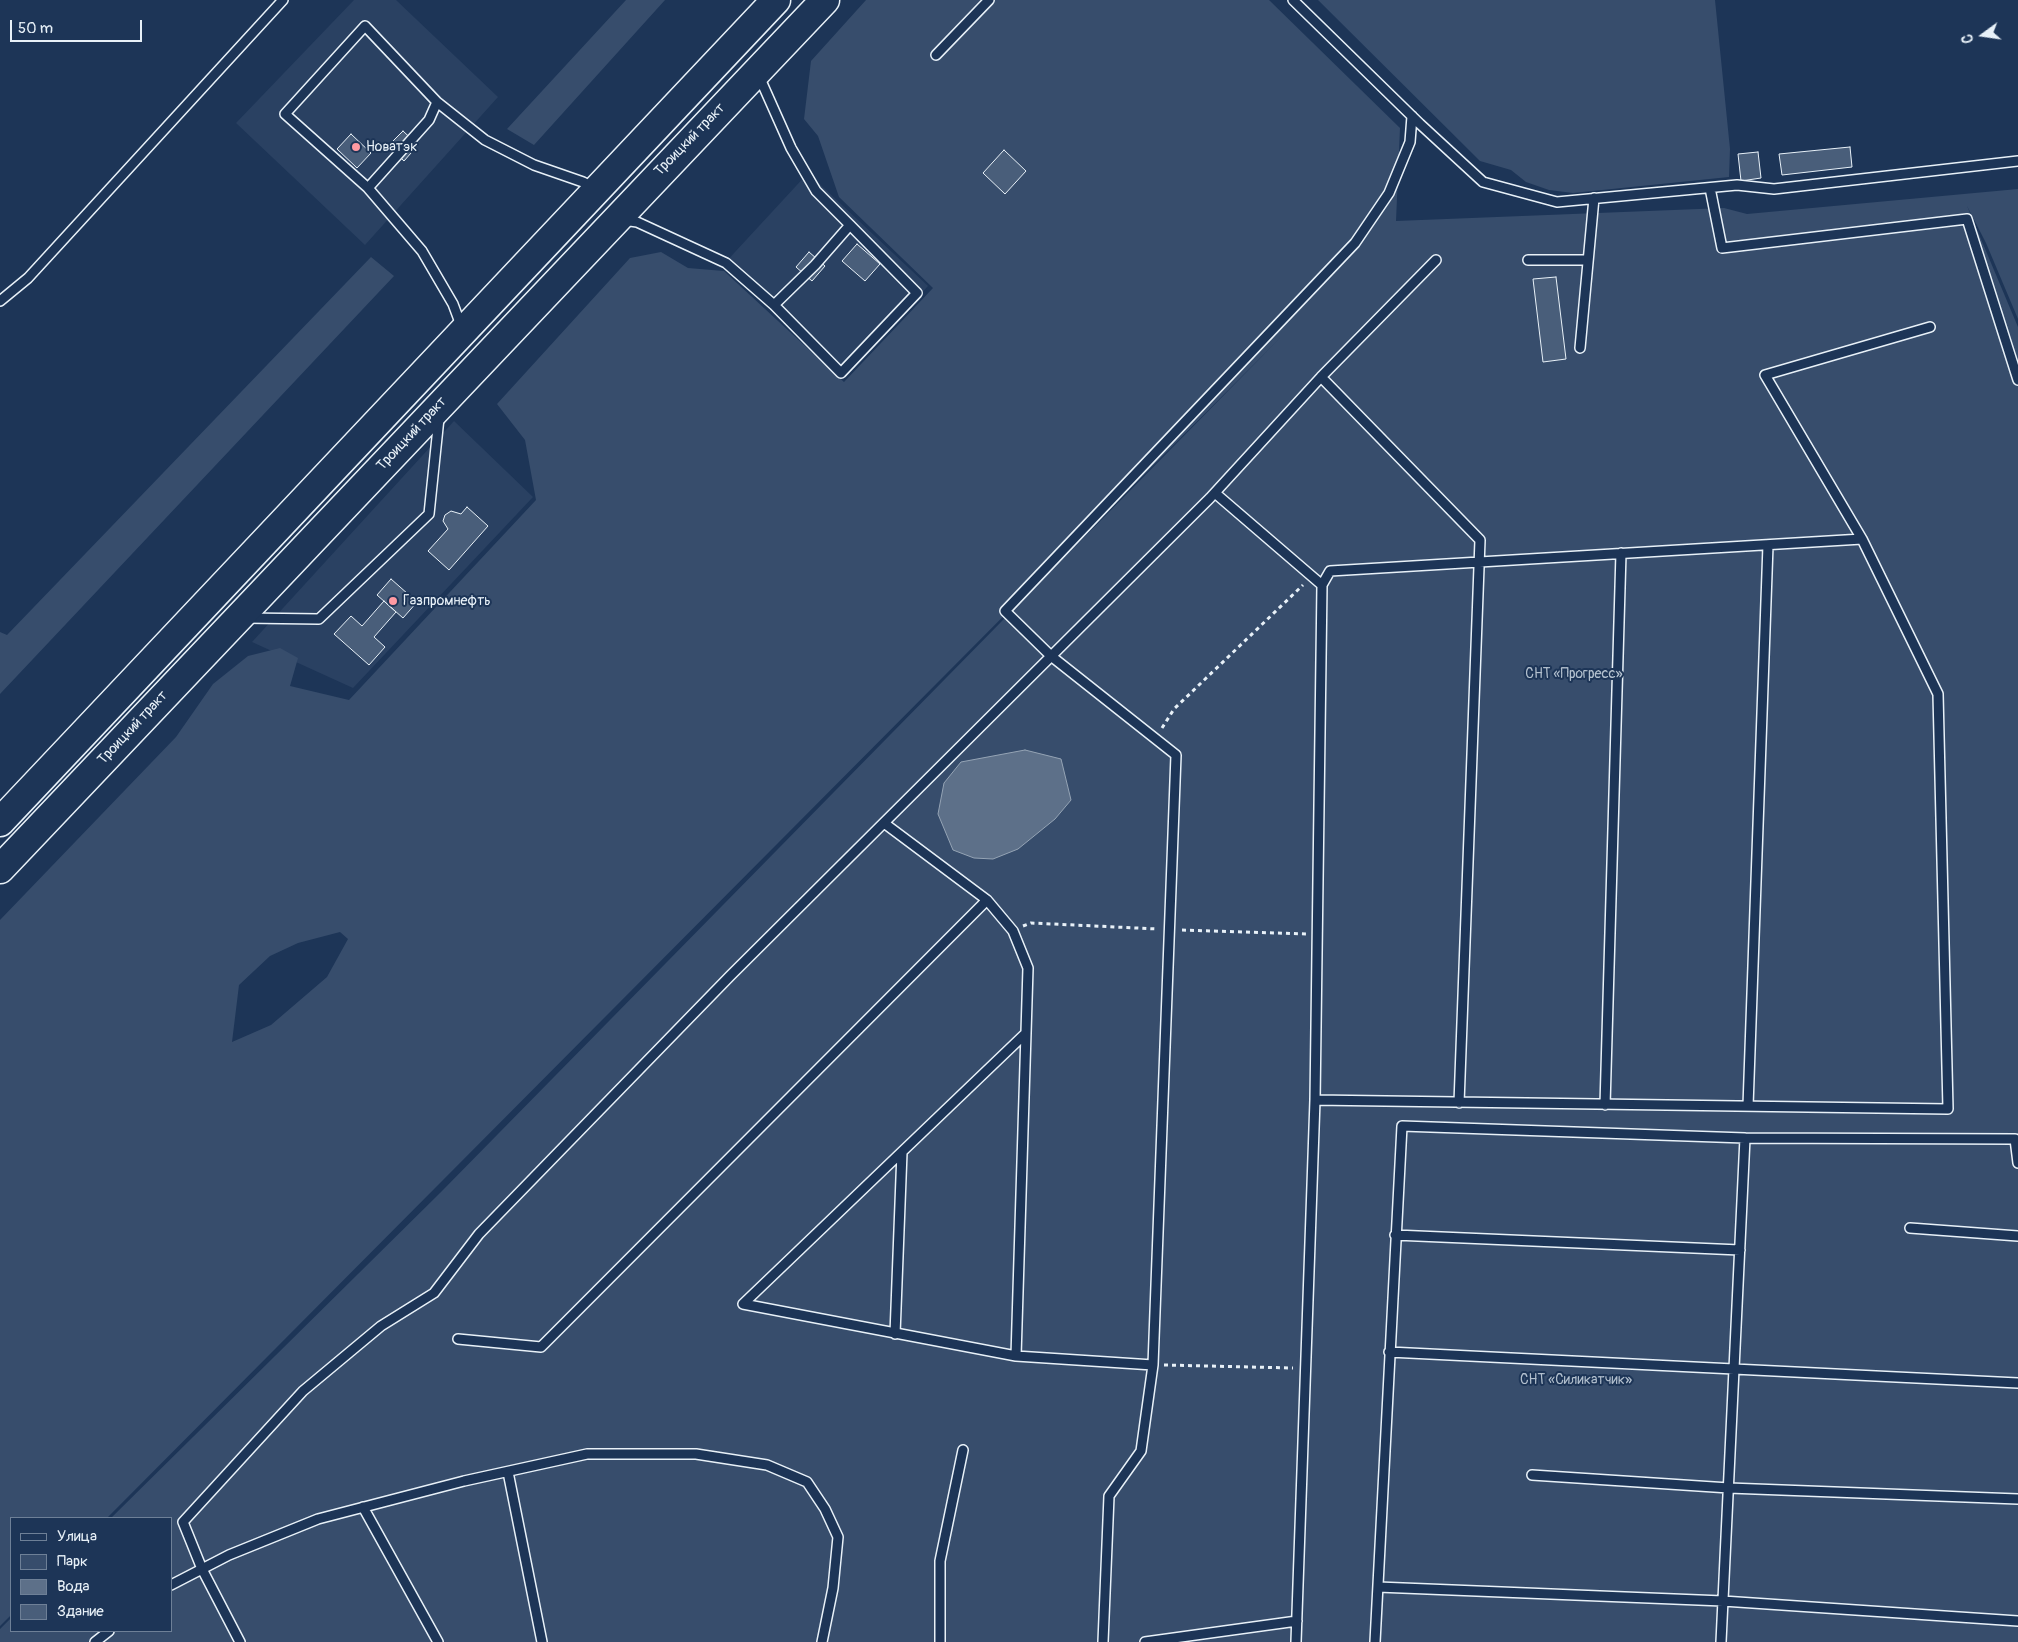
<!DOCTYPE html>
<meta charset="utf-8">
<style>
body{margin:0}
#map{position:relative;width:2018px;height:1642px;overflow:hidden;background:#1d3557;font-family:Pangolin,sans-serif}
canvas{display:block}
.legend{position:absolute;left:10px;top:1517px;width:162px;height:115px;box-sizing:border-box;background:#1d3557;border:1px solid #6e8097;margin:0;padding:6px 9px;list-style:none;font-size:15px;color:#e8f1f8}
.legend li{display:flex;align-items:center;gap:10px;height:25px}
.legend b{width:25px;border:1px solid #6e8097}
.north{position:absolute;left:1958px;top:10px;width:50px;height:50px;-webkit-text-stroke:4px #1d3557;paint-order:stroke;rotate:256deg;font-size:14px;font-weight:700;line-height:20px;text-align:center;color:#e8f1f8}
.north::after{content:'';display:block;margin:auto;width:18px;height:22px;background:#e8f1f8;clip-path:polygon(50% 0,100% 100%,50% 72%,0 100%)}
.scale{position:absolute;left:10px;top:20px;width:132px;height:22px;box-sizing:border-box;border:2px solid #e8f1f8;border-top:0;padding-left:6px;font-size:15px;line-height:18px;white-space:nowrap;color:#e8f1f8;-webkit-text-stroke:4px #1d3557;paint-order:stroke}
</style>
<div id="map">
<canvas width="2018" height="1642"></canvas>
<ul class="legend">
<li><b style="height:6px;background:#1d3557"></b>Улица</li>
<li><b style="height:14px;background:#374d6c"></b>Парк</li>
<li><b style="height:14px;background:#5d7089"></b>Вода</li>
<li><b style="height:14px;background:#495e7a"></b>Здание</li>
</ul>
<div class="north">С</div>
<div class="scale">50 m</div>
</div>
<script>
const ctx = document.querySelector('canvas').getContext('2d');
ctx.lineJoin = 'round';
function fill(path, color) { ctx.fillStyle = color; ctx.fill(path, 'evenodd'); }
const shape = rows => new Path2D(rows.map(r => 'M' + r).join(''));
function strokePath(path, color, width, dash) { ctx.strokeStyle = color; ctx.lineWidth = width; ctx.lineCap = dash ? 'butt' : 'round'; ctx.setLineDash(dash || []); ctx.stroke(path); }
function write(font, color, halo, rows, align = 'center') {
  ctx.font = font + ' Pangolin,sans-serif'; ctx.lineWidth = 4; ctx.setLineDash([]); ctx.textBaseline = 'middle'; ctx.strokeStyle = halo; ctx.fillStyle = color; for (const [text, x, y, turn = 0] of rows) {
    ctx.save(); ctx.translate(x, y); ctx.rotate((+turn || 0) * Math.PI / 180); ctx.textAlign = isNaN(turn) ? turn : align; if (halo) ctx.strokeText(text, 0, 0); ctx.fillText(text, 0, 0); ctx.restore();
  }
}
fill(shape([
 [354,0,396,0,498,97,365,245,236,123],
 [808,173,928,286,843,378,723,265],
 [454,421,533,497,353,688,252,642]
]), '#2a4162');
fill(shape([
 [626,0,665,0,534,145,507,129],
 [866,0,1269,0,1400,128,1396,221,1724,208,1747,214,2018,189,2018,319,1986,243,1967,206,2018,327,2018,1642,0,1642,0,1629,11,1618,11,1631,171,1631,171,1518,111,1518,441,1192,1281,337,107,1518,11,1518,11,1615,0,1626,0,920,176,737,213,684,248,656,280,648,298,658,290,686,349,700,536,500,525,440,497,404,630,258,661,252,688,268,724,271,844,382,933,288,839,197,818,136,804,119,811,61],
 [340,932,348,939,327,977,271,1025,232,1042,239,985,270,956,298,943],
 [1318,0,1715,0,1730,149,1729,177,1573,193,1549,190,1526,182,1511,170,1480,161],
 [371,257,394,276,0,694,0,632,7,635]
]), '#374d6c');
const water = shape([
 [1025,750,1061,759,1071,800,1055,819,1018,849,993,859,974,858,953,850,938,814,944,783,961,762,1025,750]
]);
fill(water, '#5d7089');
strokePath(water, '#95a4b5', 1);
const building = shape([
 [403,131,418,145,404,161,388,146,403,131],
 [351,134,371,153,357,168,337,149,351,134],
 [1850,147,1852,167,1782,175,1779,154,1850,147],
 [1004,150,1026,171,1005,194,983,173,1004,150],
 [1758,152,1761,178,1741,181,1738,154,1758,152],
 [857,244,880,264,865,281,842,261,857,244],
 [809,252,825,266,812,281,796,267,809,252],
 [1556,277,1566,359,1543,362,1533,279,1556,277],
 [467,507,488,526,449,570,428,551,448,529,443,521,445,515,451,511,461,514,467,507],
 [391,579,417,602,403,618,377,595,391,579],
 [384,601,396,612,374,637,385,647,369,665,334,634,351,616,362,626,384,601]
]);
fill(building, '#495e7a');
strokePath(building, '#e8f1f8', 1);
const service = shape([
 [1293,0,1420,124,1483,182,1557,202,1737,185,1774,189,2018,161],
 [936,55,989,0],
 [368,188,285,114,365,26,437,102],
 [1710,188,1722,248,1967,219,2018,380],
 [623,220,637,222,726,263,774,305,815,265,850,225,816,191,791,148,758,74],
 [1528,260,1588,260],
 [0,301,28,278,283,0],
 [774,305,841,373,917,293,850,225],
 [462,328,453,304,422,251,368,188,429,120,437,102,485,140,534,165,583,182,594,188],
 [1580,348,1594,198],
 [1321,377,1436,260],
 [1215,493,1322,585,1315,1100,1948,1109,1938,694,1862,539,1765,375,1930,327],
 [1322,585,1330,571,1862,539],
 [246,618,319,619,429,514,439,418],
 [884,823,987,900,1013,931,1028,968,1016,1356],
 [1605,1105,1621,553],
 [1748,1106,1768,545],
 [1910,1228,2018,1236],
 [1395,1235,1740,1250],
 [743,1304,1016,1356,1153,1365],
 [743,1304,1026,1033],
 [895,1334,902,1152],
 [458,1339,541,1347,987,900],
 [1389,1352,2018,1383],
 [508,1472,542,1642],
 [1532,1475,1729,1488,2018,1499],
 [363,1507,438,1642],
 [171,1585,229,1555,318,1519,464,1481,587,1454,696,1454,767,1465,807,1482,825,1509,838,1537,833,1588,822,1642],
 [1378,1587,1723,1601,2018,1621],
 [95,1642,109,1631],
 [240,1642,202,1569,183,1522,303,1391,381,1326,434,1293,479,1234,730,976,1210,498,1321,377,1480,540,1459,1103],
 [940,1642,940,1561,963,1450],
 [1103,1642,1109,1496,1141,1451,1153,1365,1176,755,1051,656,1005,611,1355,243,1389,193,1410,142,1412,116],
 [1145,1642,1297,1621],
 [1296,1642,1315,1100],
 [1375,1642,1402,1126,1745,1138,2015,1139,2018,1163],
 [1721,1642,1745,1138]
]);
const primary = shape([
 [0,822,776,0],
 [0,869,825,0]
]);
strokePath(service, '#e8f1f8', 12);
strokePath(primary, '#e8f1f8', 31);
strokePath(shape([
 [1162,728,1174,709,1303,585],
 [1023,926,1031,923,1158,929],
 [1182,930,1306,934],
 [1164,1365,1293,1368]
]), '#e8f1f8', 3, [4, 4]);
strokePath(service, '#1d3557', 9);
strokePath(primary, '#1d3557', 28);
for (const [x, y, r, color] of [
 [356,147,5,"#ff9aa2"],
 [393,601,5,"#ff9aa2"]
]) { const dot = new Path2D(); dot.arc(x, y, r, 0, 2 * Math.PI); ctx.fillStyle = color; ctx.fill(dot); strokePath(dot, '#1d3557', 2); }
write('14px', '#e8f1f8', '#1d3557', [
 ["Троицкий тракт",690,140,-46],
 ["Троицкий тракт",412,434,-47],
 ["Троицкий тракт",133,728,-47]
]);
write('14px', '#e8f1f8', '#1d3557', [
 ["Новатэк",366,147],
 ["Газпромнефть",403,601]
], 'left');
write('14px', '#b3c0ce', '#1d3557', [
 ["СНТ «Прогресс»",1574,674],
 ["СНТ «Силикатчик»",1576,1380]
]);
</script>
